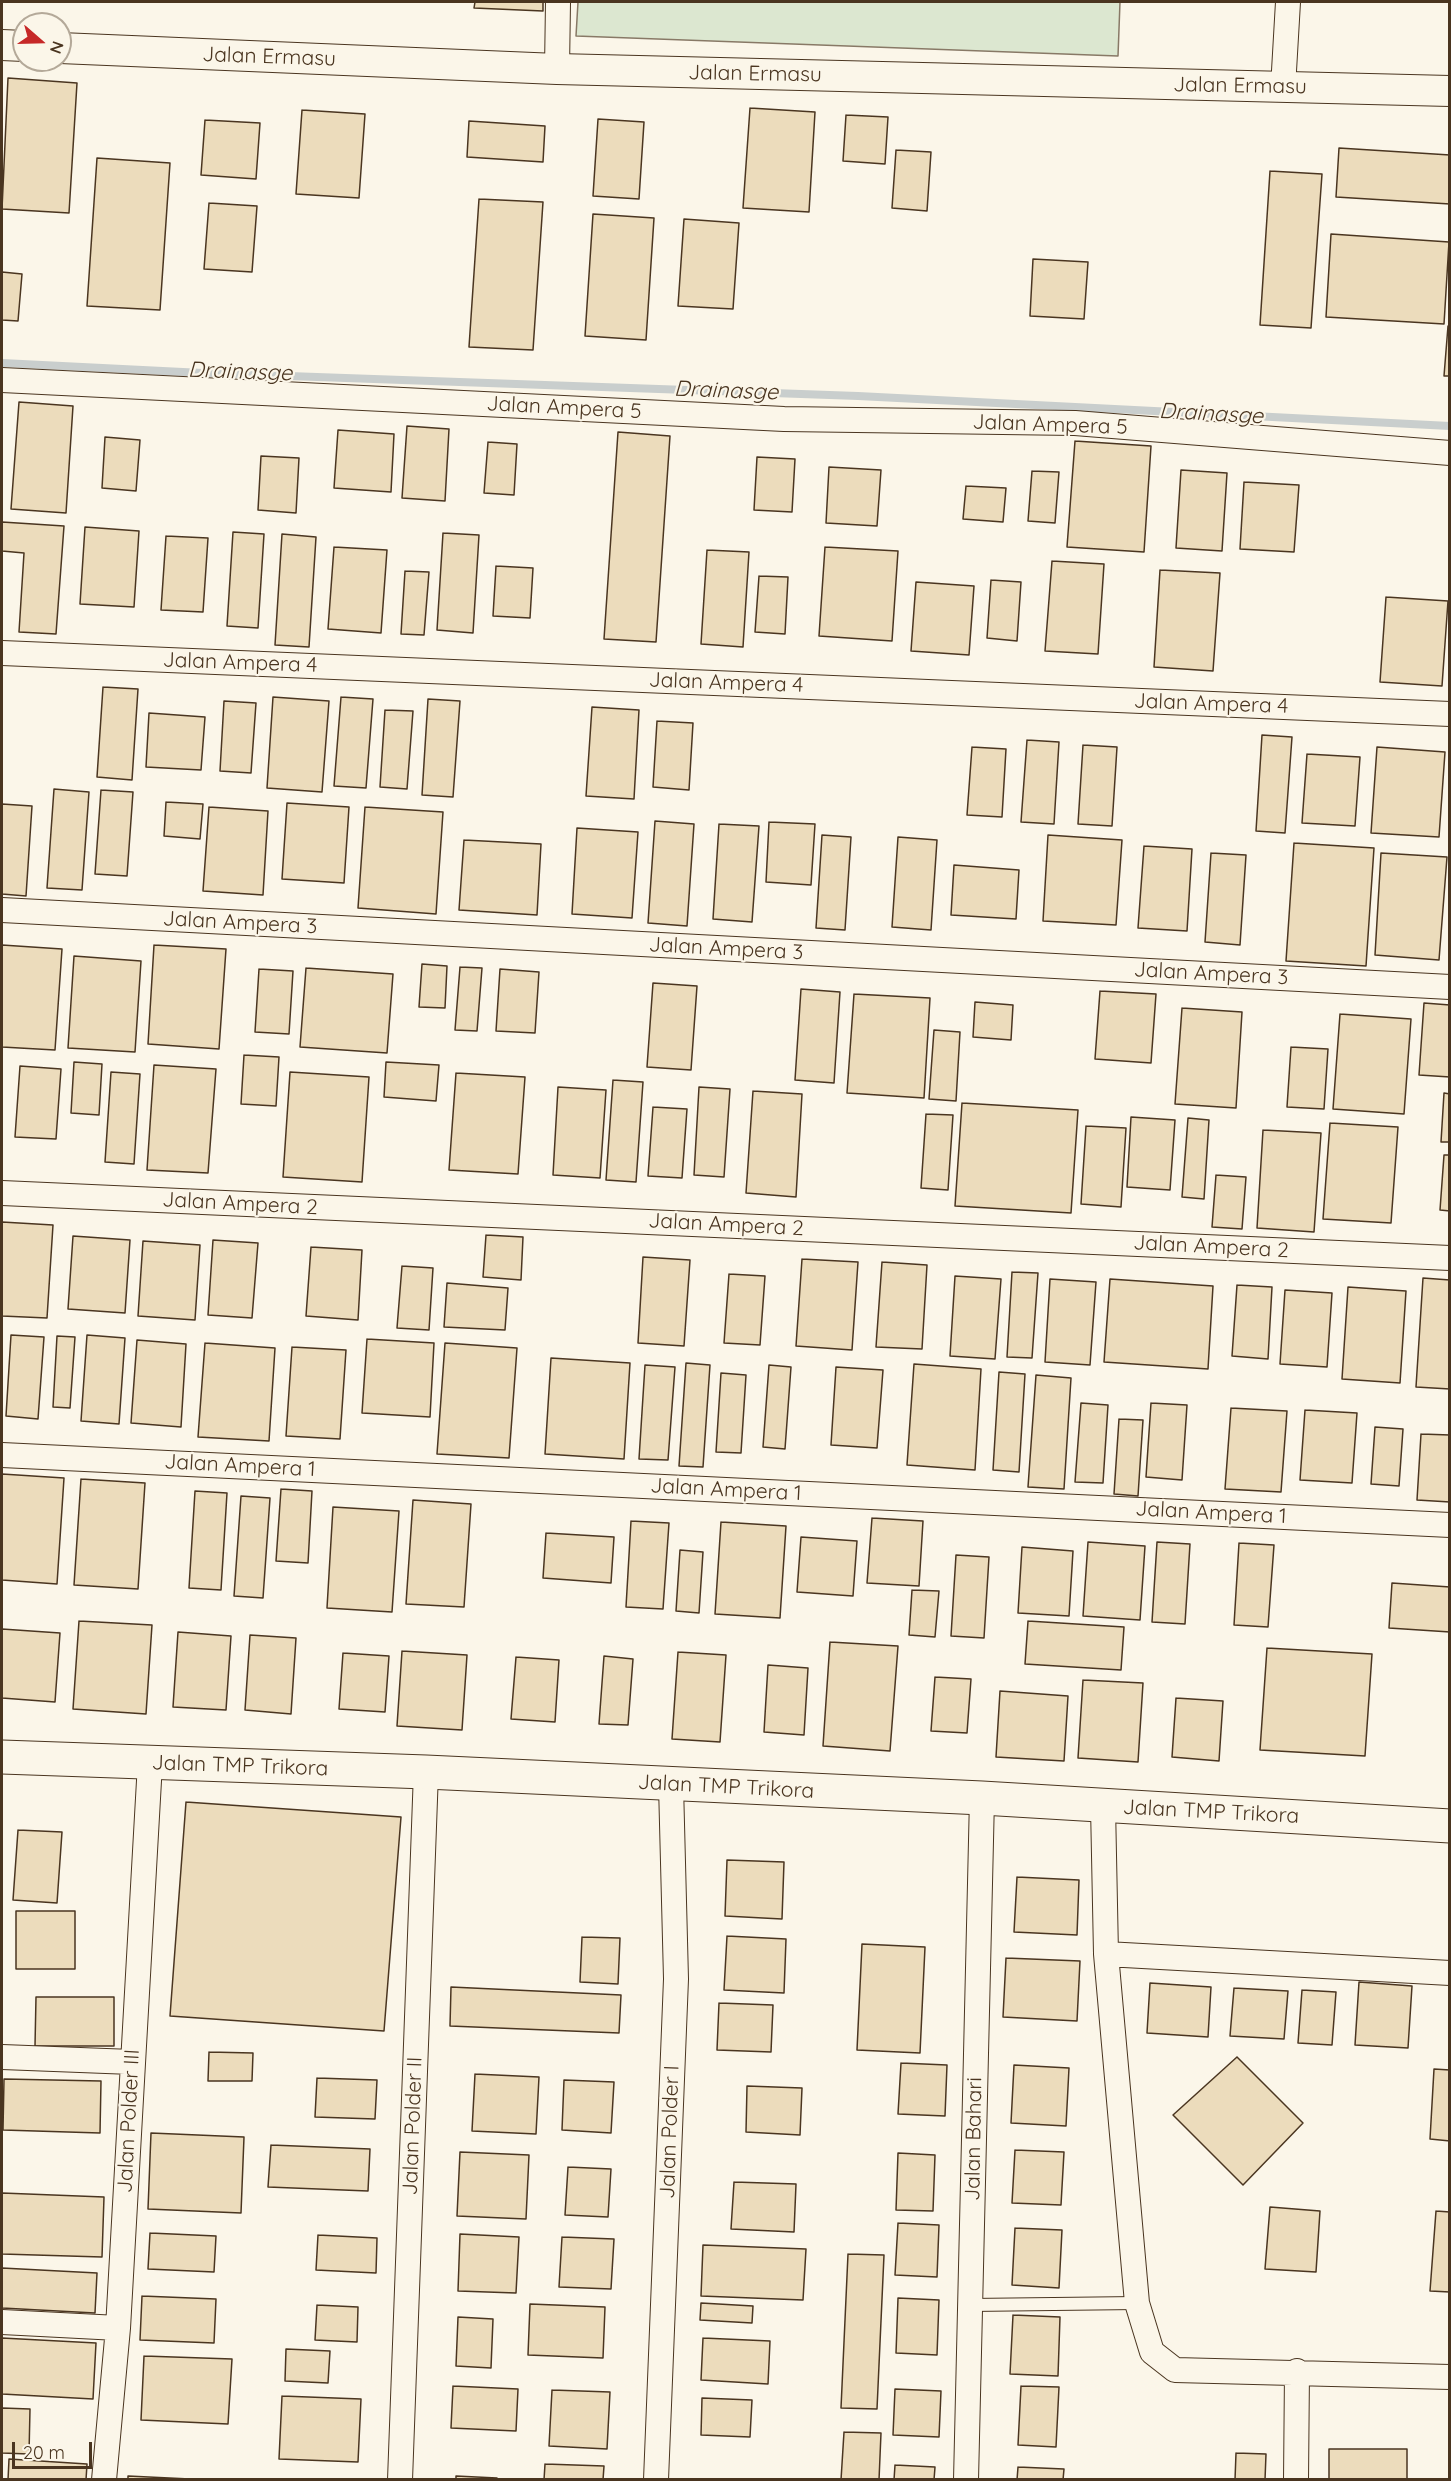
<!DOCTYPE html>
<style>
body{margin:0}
#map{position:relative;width:1451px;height:2481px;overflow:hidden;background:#fbf6e9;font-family:Quicksand,sans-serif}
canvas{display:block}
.frame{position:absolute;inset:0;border:3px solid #4a3520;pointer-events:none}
.north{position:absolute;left:12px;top:12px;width:60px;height:60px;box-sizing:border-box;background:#fbf6e9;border:2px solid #b4a999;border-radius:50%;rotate:110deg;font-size:16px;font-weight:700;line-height:24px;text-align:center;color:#4a3520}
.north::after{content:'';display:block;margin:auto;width:21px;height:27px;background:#c62828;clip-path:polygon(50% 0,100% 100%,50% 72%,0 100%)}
.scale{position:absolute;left:12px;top:2442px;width:80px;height:27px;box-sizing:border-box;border:3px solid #4a3520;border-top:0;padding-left:8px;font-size:18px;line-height:21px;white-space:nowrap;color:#4a3520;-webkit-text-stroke:4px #fbf6e9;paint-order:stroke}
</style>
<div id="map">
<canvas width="1451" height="2481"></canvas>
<div class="frame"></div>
<div class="north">N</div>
<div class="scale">20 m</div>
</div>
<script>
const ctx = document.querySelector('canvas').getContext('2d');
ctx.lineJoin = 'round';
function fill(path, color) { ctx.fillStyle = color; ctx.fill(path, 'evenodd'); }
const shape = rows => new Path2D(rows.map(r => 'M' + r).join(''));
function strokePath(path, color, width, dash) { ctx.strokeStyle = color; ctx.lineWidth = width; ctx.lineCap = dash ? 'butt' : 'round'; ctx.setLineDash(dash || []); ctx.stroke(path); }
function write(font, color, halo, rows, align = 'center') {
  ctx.font = font + ' Quicksand,sans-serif'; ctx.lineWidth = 4.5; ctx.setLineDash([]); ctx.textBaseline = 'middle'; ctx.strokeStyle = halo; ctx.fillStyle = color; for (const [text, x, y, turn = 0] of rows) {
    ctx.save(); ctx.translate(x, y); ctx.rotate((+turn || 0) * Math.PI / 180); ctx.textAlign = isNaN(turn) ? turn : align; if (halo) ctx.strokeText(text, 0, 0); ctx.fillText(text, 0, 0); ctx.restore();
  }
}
const green = shape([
 [578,2,1120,2,1118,56,576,36,578,2]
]);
fill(green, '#dce7d0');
strokePath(green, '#887966', 1.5);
strokePath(shape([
 [2,363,203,373,858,396,1450,426]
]), '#c9cecd', 8);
const building = shape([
 [475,2,543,2,543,11,474,8,475,2],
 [8,78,77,83,69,213,2,209,8,78],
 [750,108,815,112,809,212,743,208,750,108],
 [302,110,365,114,359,198,296,194,302,110],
 [846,115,888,117,885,164,843,161,846,115],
 [598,119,644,122,639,199,593,196,598,119],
 [205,120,260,123,256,179,201,175,205,120],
 [469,121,545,126,543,162,467,157,469,121],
 [1339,148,1450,155,1450,204,1336,197,1339,148],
 [896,150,931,152,927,211,892,208,896,150],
 [97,158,170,163,160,310,87,306,97,158],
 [1270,171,1322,174,1311,328,1260,325,1270,171],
 [479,199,543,202,533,350,469,347,479,199],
 [209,203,257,206,252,272,204,269,209,203],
 [593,214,654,218,646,340,585,336,593,214],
 [684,219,739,223,733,309,678,306,684,219],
 [1331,234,1449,242,1444,324,1326,317,1331,234],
 [1033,259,1088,262,1084,319,1030,316,1033,259],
 [2,272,22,274,18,321,2,320,2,272],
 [1448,326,1450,326,1450,376,1444,376,1448,326],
 [19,402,73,406,66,513,11,509,19,402],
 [407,426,449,429,445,501,402,498,407,426],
 [338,430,394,434,391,492,334,488,338,430],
 [618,432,670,436,656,642,604,639,618,432],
 [105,437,140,440,136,491,102,488,105,437],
 [1075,441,1151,446,1144,552,1067,547,1075,441],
 [488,442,517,444,514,495,484,493,488,442],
 [261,456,299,458,296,513,258,510,261,456],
 [757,457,795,459,792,512,754,510,757,457],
 [829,467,881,470,877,526,826,523,829,467],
 [1181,470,1227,473,1222,551,1176,548,1181,470],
 [1032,471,1059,472,1055,523,1028,521,1032,471],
 [1244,482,1299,485,1294,552,1240,549,1244,482],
 [966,486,1006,488,1003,522,963,519,966,486],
 [2,522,64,526,56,634,19,632,24,553,2,551,2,522],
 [85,527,139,531,134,607,80,604,85,527],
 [233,532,264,534,258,628,227,626,233,532],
 [443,533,479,535,473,633,437,630,443,533],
 [282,534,316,537,309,647,275,645,282,534],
 [166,536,208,538,203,612,161,610,166,536],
 [334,547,387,550,381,633,328,629,334,547],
 [825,547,898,551,892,641,819,636,825,547],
 [707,550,749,552,743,647,701,644,707,550],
 [1052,561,1104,564,1098,654,1045,651,1052,561],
 [496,566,533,568,530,618,493,616,496,566],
 [1160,570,1220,573,1213,671,1154,667,1160,570],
 [405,571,429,572,424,635,401,634,405,571],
 [759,576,788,577,785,634,755,632,759,576],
 [991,580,1021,582,1017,641,987,638,991,580],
 [916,582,974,586,969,655,911,651,916,582],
 [1386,597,1448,601,1442,686,1380,682,1386,597],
 [103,687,138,689,132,780,97,777,103,687],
 [273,697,329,701,322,792,267,788,273,697],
 [341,697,373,699,366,788,334,786,341,697],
 [428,699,460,701,453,797,422,795,428,699],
 [224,701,256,703,251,773,220,771,224,701],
 [592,707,639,710,634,799,586,796,592,707],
 [385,710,413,711,407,789,380,787,385,710],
 [149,713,205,717,201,770,146,767,149,713],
 [657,721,693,723,689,790,653,787,657,721],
 [1262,735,1292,737,1285,833,1256,831,1262,735],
 [1027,740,1059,742,1054,824,1021,822,1027,740],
 [1083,745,1117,747,1112,826,1078,824,1083,745],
 [972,747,1006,749,1002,817,967,815,972,747],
 [1377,747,1445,752,1439,837,1371,833,1377,747],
 [1307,754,1360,757,1355,826,1302,823,1307,754],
 [54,789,89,792,82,890,47,888,54,789],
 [101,790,133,792,127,876,95,874,101,790],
 [166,802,203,804,200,839,164,836,166,802],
 [287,803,349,807,344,883,282,879,287,803],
 [2,804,32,806,26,896,2,894,2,804],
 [209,807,268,811,263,895,203,891,209,807],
 [365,807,443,812,436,914,358,908,365,807],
 [655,821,694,824,687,926,648,923,655,821],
 [769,822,815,824,811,885,766,882,769,822],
 [719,824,759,826,752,922,713,919,719,824],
 [577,828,638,832,632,918,572,914,577,828],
 [822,835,851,837,845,930,816,928,822,835],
 [1048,835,1122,840,1116,925,1043,921,1048,835],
 [898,837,937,840,931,930,892,927,898,837],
 [464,840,541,844,537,915,459,910,464,840],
 [1294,843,1374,848,1366,966,1286,961,1294,843],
 [1144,846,1192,849,1187,931,1138,928,1144,846],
 [1211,853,1246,855,1240,945,1205,942,1211,853],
 [1381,853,1447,857,1439,960,1375,955,1381,853],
 [954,865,1019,870,1016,919,951,915,954,865],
 [2,945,62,949,55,1050,2,1047,2,945],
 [154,945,226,949,219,1049,148,1044,154,945],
 [74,956,141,961,135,1052,68,1048,74,956],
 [422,964,447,966,445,1008,419,1007,422,964],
 [460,967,482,968,477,1031,455,1030,460,967],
 [306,968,393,974,387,1053,300,1047,306,968],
 [259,969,293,971,289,1034,255,1032,259,969],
 [500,969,539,972,535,1033,496,1031,500,969],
 [653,983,697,986,691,1070,647,1067,653,983],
 [801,989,840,992,834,1083,795,1080,801,989],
 [1100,991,1156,994,1151,1063,1095,1059,1100,991],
 [854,994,930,998,924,1098,847,1093,854,994],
 [975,1002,1013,1005,1011,1040,973,1037,975,1002],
 [1424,1003,1450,1005,1450,1077,1419,1075,1424,1003],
 [1182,1008,1242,1012,1236,1108,1175,1104,1182,1008],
 [1340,1014,1411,1019,1404,1114,1333,1109,1340,1014],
 [934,1030,960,1032,956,1101,929,1099,934,1030],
 [1291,1047,1328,1049,1324,1109,1287,1107,1291,1047],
 [244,1055,279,1057,276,1106,241,1104,244,1055],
 [74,1062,102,1064,99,1115,71,1113,74,1062],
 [386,1062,439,1065,436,1101,384,1097,386,1062],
 [154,1065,216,1069,208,1173,147,1170,154,1065],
 [20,1066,61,1069,56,1139,15,1137,20,1066],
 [111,1072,140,1074,134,1164,105,1162,111,1072],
 [290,1072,369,1077,362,1182,283,1177,290,1072],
 [456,1073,525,1077,518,1174,449,1170,456,1073],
 [613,1080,643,1082,636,1182,606,1180,613,1080],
 [558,1087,606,1090,600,1178,553,1175,558,1087],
 [699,1087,730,1089,724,1177,694,1175,699,1087],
 [753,1091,802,1094,796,1197,746,1193,753,1091],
 [1444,1093,1450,1094,1450,1142,1441,1142,1444,1093],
 [962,1103,1078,1110,1071,1213,955,1206,962,1103],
 [653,1107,687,1109,682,1178,648,1176,653,1107],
 [926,1114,953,1115,948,1190,921,1188,926,1114],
 [1131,1117,1175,1120,1170,1190,1127,1187,1131,1117],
 [1188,1118,1209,1120,1204,1199,1182,1197,1188,1118],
 [1330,1123,1398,1127,1391,1223,1323,1219,1330,1123],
 [1086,1126,1126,1128,1121,1207,1081,1204,1086,1126],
 [1263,1130,1321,1133,1314,1232,1257,1228,1263,1130],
 [1444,1155,1450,1155,1450,1211,1440,1210,1444,1155],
 [1216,1175,1246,1177,1242,1229,1212,1227,1216,1175],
 [2,1222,53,1225,47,1318,2,1316,2,1222],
 [486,1235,523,1237,521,1280,483,1277,486,1235],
 [73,1236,130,1240,125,1313,68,1309,73,1236],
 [213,1240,258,1243,252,1318,208,1315,213,1240],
 [143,1241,200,1245,195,1320,138,1316,143,1241],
 [311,1247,362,1250,358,1320,306,1316,311,1247],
 [643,1257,690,1260,684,1346,638,1343,643,1257],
 [802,1259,858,1262,852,1350,796,1346,802,1259],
 [882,1262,927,1265,922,1349,876,1347,882,1262],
 [402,1266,433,1268,429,1330,397,1328,402,1266],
 [1012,1272,1038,1273,1032,1358,1007,1357,1012,1272],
 [729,1274,765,1276,760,1345,724,1343,729,1274],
 [955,1276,1001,1279,995,1359,950,1356,955,1276],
 [1423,1278,1450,1280,1450,1389,1416,1387,1423,1278],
 [1050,1279,1096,1282,1090,1365,1045,1362,1050,1279],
 [1110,1279,1213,1286,1208,1369,1104,1362,1110,1279],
 [447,1283,508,1288,505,1330,444,1327,447,1283],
 [1237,1285,1272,1287,1268,1359,1232,1356,1237,1285],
 [1348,1287,1406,1291,1400,1383,1342,1379,1348,1287],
 [1285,1290,1332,1293,1327,1367,1280,1364,1285,1290],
 [11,1335,44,1337,38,1419,6,1416,11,1335],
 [87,1335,125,1338,119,1424,81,1421,87,1335],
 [57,1336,75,1337,70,1408,53,1407,57,1336],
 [367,1339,434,1343,430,1417,362,1413,367,1339],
 [137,1340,186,1344,181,1427,131,1423,137,1340],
 [205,1343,275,1348,269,1441,198,1437,205,1343],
 [445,1343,517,1348,509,1458,437,1454,445,1343],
 [292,1347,346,1350,340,1439,286,1436,292,1347],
 [551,1358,630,1363,624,1459,545,1454,551,1358],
 [686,1363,710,1365,703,1467,679,1466,686,1363],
 [914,1364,981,1369,975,1470,907,1465,914,1364],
 [645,1365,675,1367,668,1460,639,1459,645,1365],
 [769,1365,791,1367,785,1449,763,1447,769,1365],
 [836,1367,883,1370,877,1448,831,1445,836,1367],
 [999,1372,1025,1374,1019,1472,993,1470,999,1372],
 [721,1373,746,1375,741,1453,716,1452,721,1373],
 [1036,1375,1071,1378,1064,1489,1028,1487,1036,1375],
 [1081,1403,1108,1405,1103,1483,1075,1482,1081,1403],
 [1151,1403,1187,1405,1182,1480,1146,1477,1151,1403],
 [1231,1408,1287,1411,1281,1492,1225,1489,1231,1408],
 [1305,1410,1357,1413,1352,1483,1300,1480,1305,1410],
 [1119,1419,1143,1420,1138,1496,1114,1494,1119,1419],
 [1375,1427,1403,1429,1399,1486,1371,1484,1375,1427],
 [1421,1434,1450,1435,1450,1502,1417,1500,1421,1434],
 [2,1474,64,1478,57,1584,2,1580,2,1474],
 [81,1479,145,1483,138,1589,74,1585,81,1479],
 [281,1489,312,1491,308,1563,276,1561,281,1489],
 [195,1491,227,1493,221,1590,189,1588,195,1491],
 [241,1496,270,1498,263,1598,234,1596,241,1496],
 [413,1500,471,1504,464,1607,406,1604,413,1500],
 [333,1507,399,1511,392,1612,327,1608,333,1507],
 [872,1518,923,1521,919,1586,867,1583,872,1518],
 [631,1521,669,1523,663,1609,626,1607,631,1521],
 [721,1522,786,1526,780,1618,715,1614,721,1522],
 [546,1533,614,1537,611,1583,543,1578,546,1533],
 [801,1537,857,1541,853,1596,797,1592,801,1537],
 [1088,1542,1145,1546,1140,1620,1083,1616,1088,1542],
 [1157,1542,1190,1544,1185,1624,1152,1622,1157,1542],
 [1239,1543,1274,1545,1268,1627,1234,1625,1239,1543],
 [1022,1547,1073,1551,1069,1616,1018,1613,1022,1547],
 [680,1550,703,1552,699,1613,676,1611,680,1550],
 [956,1555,989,1557,984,1638,951,1636,956,1555],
 [1392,1583,1450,1587,1450,1632,1389,1628,1392,1583],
 [912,1590,939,1591,935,1637,909,1635,912,1590],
 [79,1621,152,1625,146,1714,73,1709,79,1621],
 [1028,1621,1124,1627,1121,1670,1025,1664,1028,1621],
 [2,1629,60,1633,55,1702,2,1698,2,1629],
 [178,1632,231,1636,226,1710,173,1707,178,1632],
 [250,1635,296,1638,291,1714,245,1710,250,1635],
 [830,1642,898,1646,890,1751,823,1746,830,1642],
 [1267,1648,1372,1654,1365,1756,1260,1750,1267,1648],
 [402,1651,467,1655,462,1730,397,1726,402,1651],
 [678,1652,726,1655,720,1742,672,1739,678,1652],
 [343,1653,389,1656,385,1712,339,1709,343,1653],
 [604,1656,633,1659,628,1725,599,1724,604,1656],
 [516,1657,559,1660,555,1722,511,1719,516,1657],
 [768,1665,808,1668,804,1735,764,1732,768,1665],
 [935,1677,971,1679,967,1733,931,1731,935,1677],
 [1083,1680,1143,1683,1138,1762,1078,1758,1083,1680],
 [1000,1691,1068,1696,1064,1761,996,1757,1000,1691],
 [1176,1698,1223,1701,1219,1761,1172,1757,1176,1698],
 [186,1802,401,1817,384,2031,170,2016,186,1802],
 [18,1830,62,1832,57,1903,13,1900,18,1830],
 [727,1860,784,1862,782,1919,725,1916,727,1860],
 [1017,1877,1079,1880,1077,1935,1014,1932,1017,1877],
 [16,1911,75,1911,75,1969,16,1969,16,1911],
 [727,1936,786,1939,784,1993,724,1990,727,1936],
 [582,1937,620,1938,618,1984,580,1982,582,1937],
 [862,1944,925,1947,920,2053,857,2050,862,1944],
 [1006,1958,1080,1961,1077,2021,1003,2017,1006,1958],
 [1359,1982,1412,1986,1408,2048,1355,2045,1359,1982],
 [1150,1983,1211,1987,1208,2037,1147,2033,1150,1983],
 [451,1987,621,1995,619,2033,450,2026,451,1987],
 [1234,1988,1288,1991,1284,2039,1230,2036,1234,1988],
 [1302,1990,1336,1992,1332,2045,1298,2043,1302,1990],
 [36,1997,114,1997,114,2046,35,2046,36,1997],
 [719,2003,773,2005,771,2052,717,2050,719,2003],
 [209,2052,253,2053,252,2081,208,2081,209,2052],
 [1237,2057,1303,2123,1243,2185,1173,2115,1237,2057],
 [901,2063,947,2065,945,2116,898,2114,901,2063],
 [1014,2065,1069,2068,1066,2126,1011,2123,1014,2065],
 [1434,2069,1450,2070,1450,2141,1430,2139,1434,2069],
 [475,2074,539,2077,536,2134,472,2131,475,2074],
 [317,2078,377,2080,375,2119,315,2117,317,2078],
 [4,2079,101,2081,100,2133,3,2130,4,2079],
 [564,2080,614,2082,611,2133,562,2130,564,2080],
 [747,2086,802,2088,800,2135,746,2132,747,2086],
 [151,2133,244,2137,241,2213,148,2209,151,2133],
 [271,2145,370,2149,368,2191,268,2187,271,2145],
 [1015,2150,1064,2152,1061,2205,1012,2203,1015,2150],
 [460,2152,529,2155,526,2219,457,2216,460,2152],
 [898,2153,935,2155,933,2211,896,2210,898,2153],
 [568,2167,611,2169,608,2217,565,2215,568,2167],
 [734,2182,796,2184,794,2232,731,2229,734,2182],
 [2,2193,104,2197,102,2257,2,2254,2,2193],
 [1270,2207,1320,2211,1316,2272,1265,2269,1270,2207],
 [1436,2211,1450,2212,1450,2292,1430,2291,1436,2211],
 [898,2223,939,2225,937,2277,895,2275,898,2223],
 [1015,2228,1062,2230,1059,2288,1012,2285,1015,2228],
 [150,2233,216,2236,214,2272,148,2269,150,2233],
 [460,2234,519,2237,516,2293,458,2291,460,2234],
 [318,2235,377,2238,376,2273,316,2270,318,2235],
 [562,2237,614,2239,611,2289,559,2287,562,2237],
 [703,2245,806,2249,803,2300,701,2296,703,2245],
 [848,2254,884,2255,877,2409,841,2408,848,2254],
 [2,2268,97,2273,95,2313,2,2308,2,2268],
 [142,2296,216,2299,214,2343,140,2340,142,2296],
 [898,2298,939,2300,937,2355,896,2353,898,2298],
 [701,2303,753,2306,752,2323,700,2320,701,2303],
 [530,2304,605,2307,603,2358,528,2355,530,2304],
 [317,2305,358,2307,357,2342,315,2340,317,2305],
 [1013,2315,1060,2317,1058,2376,1010,2374,1013,2315],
 [458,2317,493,2319,491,2368,456,2366,458,2317],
 [2,2338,96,2343,93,2399,2,2394,2,2338],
 [703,2338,770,2341,768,2384,701,2380,703,2338],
 [286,2349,330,2351,328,2383,285,2381,286,2349],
 [144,2356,232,2359,228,2424,141,2420,144,2356],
 [453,2386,518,2389,516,2431,451,2428,453,2386],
 [1021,2386,1059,2387,1056,2447,1018,2445,1021,2386],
 [895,2389,941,2391,939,2437,893,2435,895,2389],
 [552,2390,610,2392,607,2449,549,2446,552,2390],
 [282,2396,361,2399,358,2462,279,2459,282,2396],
 [702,2398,752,2400,750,2437,701,2435,702,2398],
 [2,2408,30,2409,29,2454,2,2453,2,2408],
 [844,2432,881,2433,879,2480,841,2480,844,2432],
 [1329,2449,1407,2449,1407,2480,1329,2480,1329,2449],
 [1236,2453,1266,2454,1265,2480,1235,2480,1236,2453],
 [9,2459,87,2464,86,2480,8,2480,9,2459],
 [545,2464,604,2466,603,2480,544,2480,545,2464],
 [895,2465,935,2467,934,2480,894,2480,895,2465],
 [1018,2467,1064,2469,1063,2480,1017,2480,1018,2467],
 [128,2476,190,2479,190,2480,128,2480,128,2476],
 [456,2476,497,2478,497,2480,456,2480,456,2476]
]);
fill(building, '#ecdcbc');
strokePath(building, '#4a3520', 1.5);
const service = shape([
 [970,2305,1137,2303]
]);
const minor = shape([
 [557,69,558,2],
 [1283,88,1288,2],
 [2,380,784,419,1075,423,1450,453],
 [2,653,1450,714],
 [2,910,1450,987],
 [2,1193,1450,1258],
 [2,1455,1450,1525],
 [1103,1806,1106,1954,1137,2303,1152,2352,1175,2370,1450,2377],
 [1106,1954,1450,1973],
 [2,2057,132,2062],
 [2,2322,118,2328],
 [104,2480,118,2328,150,1763],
 [400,2480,426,1772],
 [656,2480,676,1979,671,1785],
 [966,2480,982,1798],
 [1296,2480,1297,2371]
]);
const tertiary = shape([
 [2,45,24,46],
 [60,48,557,69,1450,91]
]);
const trunk = shape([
 [2,1757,426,1772,982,1798,1450,1826]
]);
strokePath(service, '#4a3520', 14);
strokePath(minor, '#4a3520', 26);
strokePath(tertiary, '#4a3520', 32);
strokePath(trunk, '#4a3520', 35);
strokePath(service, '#fbf6e9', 12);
strokePath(minor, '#fbf6e9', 24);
strokePath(tertiary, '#fbf6e9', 30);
strokePath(trunk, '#fbf6e9', 33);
write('21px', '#4a3520', '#fbf6e9', [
 ["Jalan Ermasu",269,57,2],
 ["Jalan Ermasu",755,74,1],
 ["Jalan Ermasu",1240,86,1],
 ["Jalan Ampera 5",564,408,3],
 ["Jalan Ampera 5",1050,425,2],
 ["Jalan Ampera 4",240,663,2],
 ["Jalan Ampera 4",726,683,2],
 ["Jalan Ampera 4",1211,704,2],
 ["Jalan Ampera 3",240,923,3],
 ["Jalan Ampera 3",726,949,3],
 ["Jalan Ampera 3",1211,974,3],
 ["Jalan Ampera 2",240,1204,3],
 ["Jalan Ampera 2",726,1225,3],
 ["Jalan Ampera 2",1211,1247,3],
 ["Jalan Ampera 1",240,1466,3],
 ["Jalan Ampera 1",726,1490,3],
 ["Jalan Ampera 1",1211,1513,3],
 ["Jalan TMP Trikora",240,1766,2],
 ["Jalan TMP Trikora",726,1787,3],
 ["Jalan TMP Trikora",1211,1812,3],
 ["Jalan Polder III",129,2121,-87],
 ["Jalan Polder II",413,2126,-88],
 ["Jalan Polder I",670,2132,-88],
 ["Jalan Bahari",974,2139,-89]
]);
write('italic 22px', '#4a3520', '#fbf6e9', [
 ["Drainasge",240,372,2],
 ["Drainasge",726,391,2],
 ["Drainasge",1211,414,3]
]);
</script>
